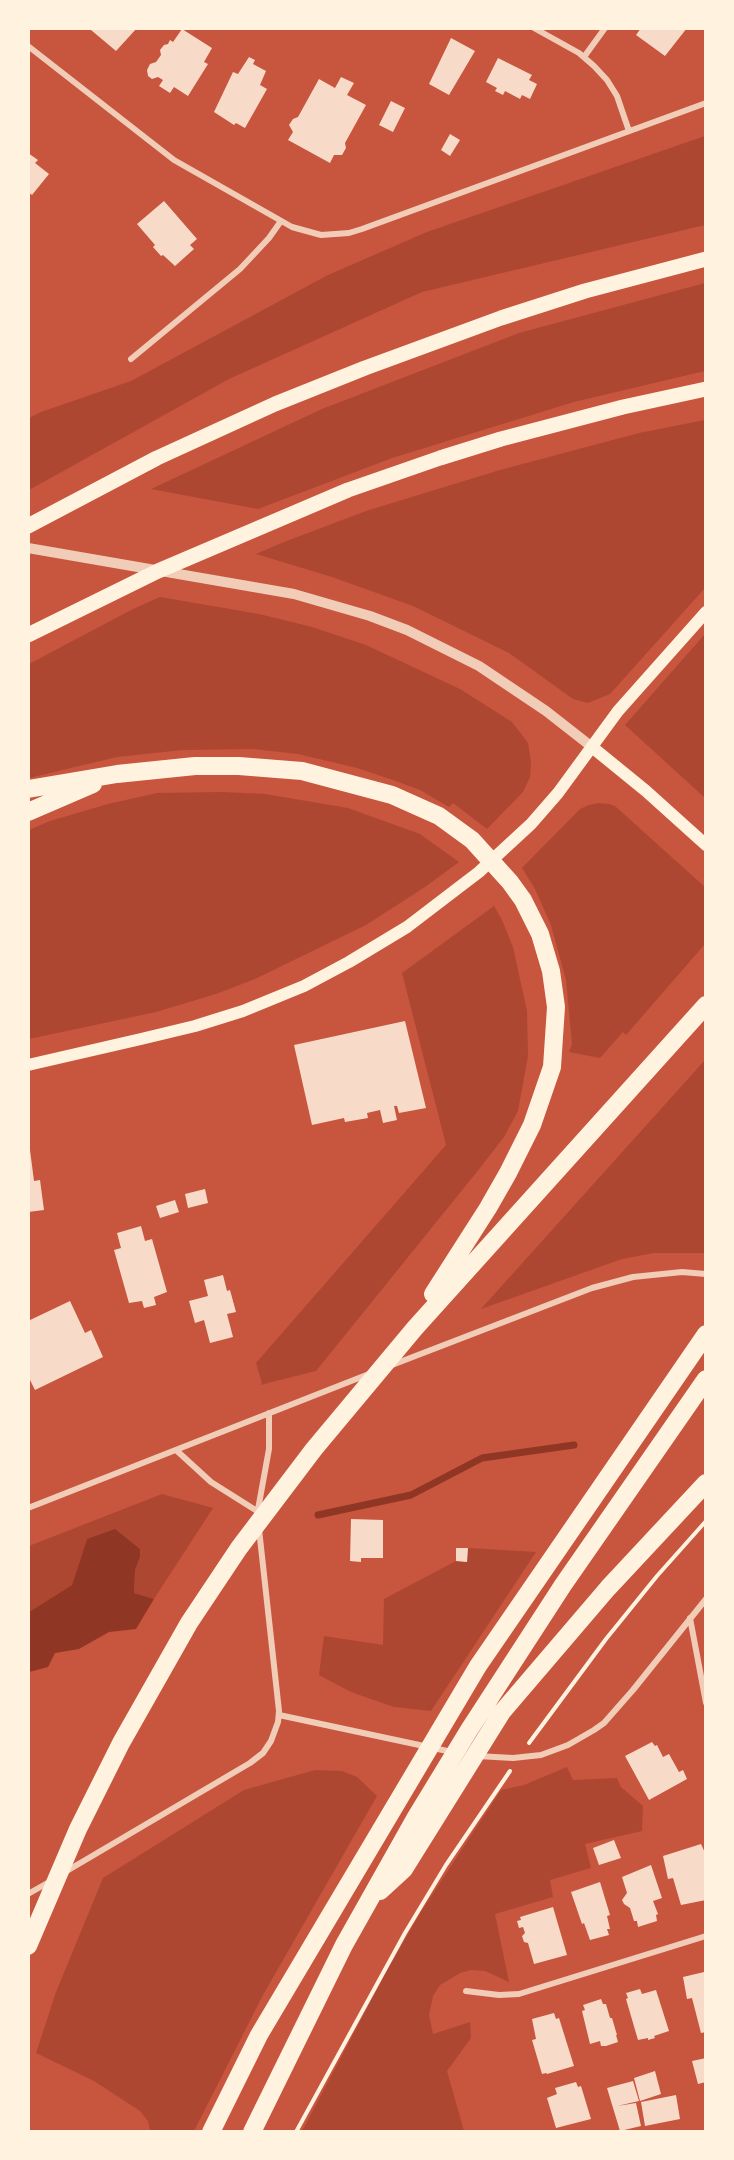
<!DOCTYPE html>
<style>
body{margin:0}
#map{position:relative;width:734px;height:2160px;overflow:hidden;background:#c8553d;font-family:"Noto Sans",sans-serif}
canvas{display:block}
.frame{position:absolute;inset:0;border:30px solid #fff3e0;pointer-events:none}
</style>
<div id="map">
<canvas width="734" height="2160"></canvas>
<div class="frame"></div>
</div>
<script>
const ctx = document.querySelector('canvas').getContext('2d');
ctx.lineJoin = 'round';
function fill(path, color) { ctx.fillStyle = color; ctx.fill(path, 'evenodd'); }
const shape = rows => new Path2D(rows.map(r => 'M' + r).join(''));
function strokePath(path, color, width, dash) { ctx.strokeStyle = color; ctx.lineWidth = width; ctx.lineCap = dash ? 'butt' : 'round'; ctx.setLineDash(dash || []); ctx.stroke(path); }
fill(shape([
 [705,136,705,225,422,292,229,379,29,490,29,418,41,412,131,381,328,275,427,232],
 [705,283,705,371,574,402,392,458,258,509,151,489,322,409,519,333],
 [705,420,705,588,610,694,588,703,573,699,509,653,413,606,332,577,256,554,284,542,366,511,500,470,639,433],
 [160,597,259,614,312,627,366,645,460,689,512,722,528,743,531,762,530,777,523,792,487,829,453,803,449,807,420,790,390,779,357,768,298,754,253,749,183,750,117,757,29,778,29,664,133,609],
 [705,634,705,798,625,725],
 [222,792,265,794,348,808,420,834,459,862,425,887,366,925,255,979,216,994,156,1012,29,1039,29,830,50,821,108,804,157,793],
 [599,803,609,804,615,806,706,888,705,944,626,1035,623,1032,600,1058,569,1052,572,1044,566,980,551,925,535,889,522,868,580,809,589,805],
 [494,906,502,920,513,947,527,1011,528,1056,518,1111,504,1137,480,1168,316,1371,260,1385,262,1383,256,1363,446,1145,402,973],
 [705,1060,705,1253,654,1253,622,1259,481,1309],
 [162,1494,213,1508,154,1599,134,1593,135,1570,140,1557,140,1549,132,1544,87,1539,72,1585,29,1612,29,1546],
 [468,1548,536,1552,431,1711,394,1707,351,1692,319,1675,324,1636,383,1645,384,1599,456,1561,467,1562],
 [567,1767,573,1780,617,1778,621,1787,643,1806,642,1831,585,1844,591,1868,550,1880,553,1897,495,1914,509,1982,485,1971,471,1970,460,1973,440,1985,433,1996,429,2015,433,2034,470,2022,471,2038,447,2071,464,2131,302,2131,386,1972,422,1910,501,1790,524,1785],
 [315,1770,342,1771,357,1777,377,1796,263,1995,194,2131,150,2131,148,2121,140,2111,94,2081,36,2053,56,1992,103,1878,244,1790]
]), '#ae4732');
fill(shape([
 [115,1529,140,1549,140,1557,135,1570,134,1593,154,1599,136,1629,109,1632,79,1649,55,1653,48,1667,29,1672,29,1612,72,1585,87,1539]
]), '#8f3625');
strokePath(shape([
 [318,1515,411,1495,482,1458,574,1445]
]), '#8f3625', 7);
fill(shape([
 [92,28,137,28,116,51,91,30],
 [641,28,687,28,665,56,636,35],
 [182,29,212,48,204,62,208,64,188,96,174,87,170,93,159,86,163,80,158,77,152,79,148,76,147,70,150,64,156,62,161,55,160,50,164,45,168,44,170,40,173,42],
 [451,38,475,51,449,95,429,84],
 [249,57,255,60,253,64,266,71,260,85,267,89,245,128,236,123,234,125,214,112,233,72,238,74],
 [498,58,532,75,529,80,537,84,530,99,522,95,520,99,505,91,503,95,495,91,497,88,486,82],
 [341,77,354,83,347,95,366,105,345,143,346,148,342,155,334,155,330,163,288,140,293,132,289,125,293,119,298,117,319,79,335,88],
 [391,101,405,108,393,132,379,125],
 [450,134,460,140,450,156,441,150],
 [28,153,38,160,35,163,49,174,32,195,28,192],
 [164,201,197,239,190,245,194,249,175,266,163,255,161,256,153,247,155,245,137,224],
 [405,1021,426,1108,399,1113,397,1106,394,1106,397,1120,383,1123,380,1110,367,1113,368,1118,345,1122,344,1118,312,1125,294,1045],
 [30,1150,34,1181,40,1180,44,1210,28,1212],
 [205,1189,208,1203,188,1208,185,1194],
 [175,1200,179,1212,160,1218,156,1206],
 [141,1226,145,1241,152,1239,167,1292,154,1297,156,1305,144,1308,142,1301,129,1303,114,1250,121,1248,117,1233],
 [223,1275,227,1291,230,1290,236,1312,227,1314,233,1337,210,1343,204,1320,195,1323,189,1301,208,1296,204,1280],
 [70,1301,85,1333,91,1330,103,1357,35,1390,28,1376,28,1321],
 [351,1519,383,1520,383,1558,361,1558,361,1562,350,1561],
 [456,1548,468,1548,467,1562,456,1561],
 [652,1742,655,1746,657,1745,663,1757,669,1754,679,1772,683,1770,687,1779,649,1800,625,1756],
 [614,1840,621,1858,599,1865,593,1848],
 [701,1844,706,1855,706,1900,681,1905,673,1878,668,1879,663,1856],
 [651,1865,662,1898,653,1901,658,1914,656,1915,657,1921,638,1927,637,1921,634,1921,630,1908,624,1904,622,1900,627,1893,622,1877],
 [600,1882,610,1915,607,1916,610,1929,607,1929,609,1935,590,1940,584,1923,582,1924,571,1892],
 [553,1907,567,1955,534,1964,528,1943,524,1942,522,1936,525,1933,523,1927,519,1928,517,1921,521,1920,520,1917],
 [704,1972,706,2032,701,2033,692,1998,687,1999,683,1977],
 [640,1989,642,1994,656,1990,669,2031,654,2036,655,2038,648,2040,648,2038,638,2040,626,1999,628,1998,626,1993],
 [601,1999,603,2004,606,2004,610,2018,612,2018,617,2035,616,2035,618,2042,606,2046,601,2046,600,2041,590,2044,582,2011,585,2010,583,2005],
 [554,2013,556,2019,559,2018,574,2066,547,2074,546,2073,542,2074,532,2040,536,2039,532,2019],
 [706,2058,706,2082,698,2084,692,2061],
 [655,2071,661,2094,640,2101,634,2078],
 [633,2081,639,2101,617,2106,636,2103,641,2126,620,2131,607,2088],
 [576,2082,578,2087,581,2086,591,2119,556,2128,547,2098,557,2094,555,2088],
 [676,2095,680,2119,645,2126,641,2102]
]), '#f7dbc8');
strokePath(shape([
 [529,1743,606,1639,657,1576,706,1521],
 [296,2132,405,1933,446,1865,510,1771]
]), '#fff3e0', 4);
strokePath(shape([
 [534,28,579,53,594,66,607,80,617,96,629,131],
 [28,46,174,160,292,227,321,235,349,233,362,229,706,103],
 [584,57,605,28],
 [131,359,240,269,269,238,281,221],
 [392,1365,592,1288,633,1277,682,1272,706,1274],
 [176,1450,211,1482,257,1511],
 [28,1508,369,1374],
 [257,1515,269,1449,269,1413],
 [690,1618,706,1703],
 [279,1715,452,1752],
 [477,1756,513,1758,541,1755,568,1745,594,1730,604,1723,633,1690,706,1599],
 [65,1872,250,1763,263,1753,271,1741,278,1722,279,1711,259,1529],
 [28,1894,51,1881],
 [466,1991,499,1995,519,1994,706,1936]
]), '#f1ccb7', 6);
strokePath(shape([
 [28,548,294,594,370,616,407,630,479,666,546,711,592,747]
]), '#f1ccb7', 10);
strokePath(shape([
 [592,747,646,791,706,845],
 [28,1065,141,1039,195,1026,243,1011,304,986,349,962,407,927,479,872,531,824,558,793,618,711,706,612]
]), '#fff3e0', 12);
strokePath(shape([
 [28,526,157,458,275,404,365,368,501,318,585,291,706,259],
 [28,635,158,571,348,490,440,458,501,439,623,407,706,389]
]), '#fff3e0', 15);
strokePath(shape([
 [28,789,117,774,195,766,239,766,302,771,392,795,439,816,472,840,510,882,523,900,540,934,551,971,556,1007,552,1067,532,1125,508,1173,488,1208,433,1294],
 [28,812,93,784],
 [380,1891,404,1869,502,1712,608,1588,706,1483],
 [28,1946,78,1829,121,1743,189,1623,239,1548,314,1449,415,1328,706,1005],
 [211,2132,259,2035,478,1666,706,1334],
 [252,2132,344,1945,416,1817,469,1730,563,1585,706,1379]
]), '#fff3e0', 18);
</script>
